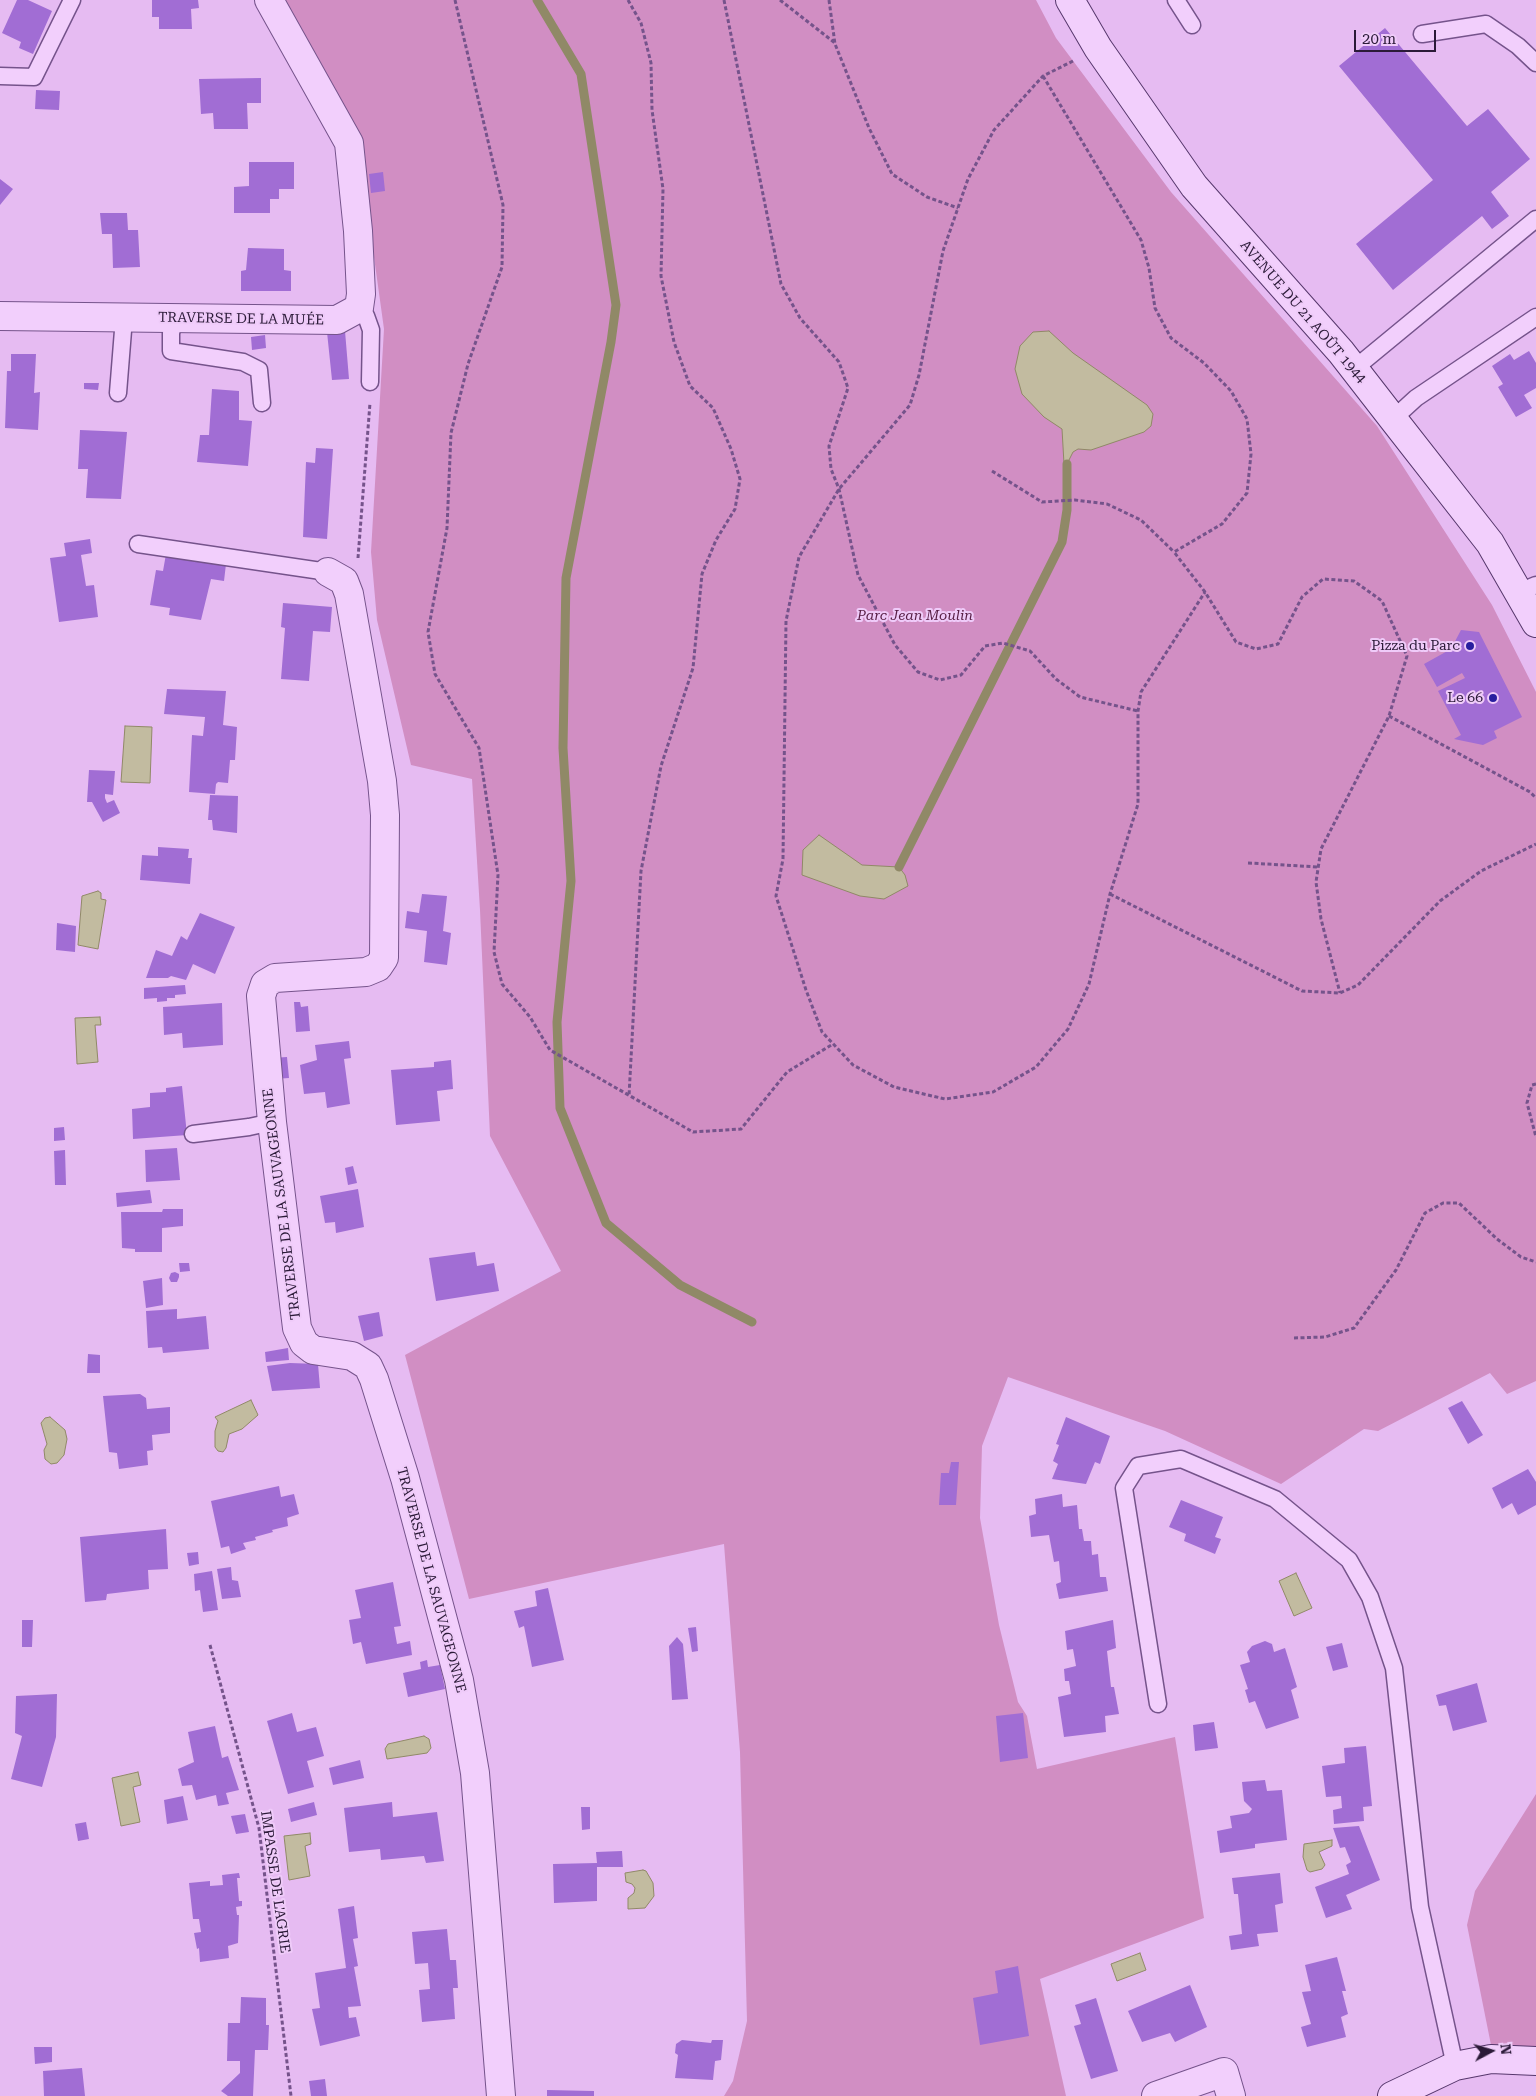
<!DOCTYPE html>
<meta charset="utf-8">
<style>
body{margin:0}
#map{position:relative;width:1536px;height:2096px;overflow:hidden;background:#e6bbf2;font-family:"Roboto Serif",serif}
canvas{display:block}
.north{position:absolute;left:1466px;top:2026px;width:50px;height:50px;-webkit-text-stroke:4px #efcbf9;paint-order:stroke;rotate:84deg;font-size:14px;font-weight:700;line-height:20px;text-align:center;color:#2b1a38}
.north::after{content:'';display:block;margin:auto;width:18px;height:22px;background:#2b1a38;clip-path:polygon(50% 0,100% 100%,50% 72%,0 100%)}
.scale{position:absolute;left:1354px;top:30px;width:82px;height:22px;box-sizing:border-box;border:2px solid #2b1a38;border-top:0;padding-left:6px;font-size:15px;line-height:18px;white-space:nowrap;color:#2b1a38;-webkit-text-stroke:4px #efcbf9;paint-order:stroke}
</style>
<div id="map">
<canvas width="1536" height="2096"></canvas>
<div class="north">N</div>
<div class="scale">20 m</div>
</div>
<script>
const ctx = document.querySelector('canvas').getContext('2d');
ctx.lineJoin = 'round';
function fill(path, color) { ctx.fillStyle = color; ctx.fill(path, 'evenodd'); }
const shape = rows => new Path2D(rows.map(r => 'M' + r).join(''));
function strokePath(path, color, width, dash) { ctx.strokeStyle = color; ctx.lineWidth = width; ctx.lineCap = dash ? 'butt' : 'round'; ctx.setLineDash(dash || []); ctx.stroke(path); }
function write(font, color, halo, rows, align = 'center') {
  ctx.font = font + ' "Roboto Serif",serif'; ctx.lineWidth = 4; ctx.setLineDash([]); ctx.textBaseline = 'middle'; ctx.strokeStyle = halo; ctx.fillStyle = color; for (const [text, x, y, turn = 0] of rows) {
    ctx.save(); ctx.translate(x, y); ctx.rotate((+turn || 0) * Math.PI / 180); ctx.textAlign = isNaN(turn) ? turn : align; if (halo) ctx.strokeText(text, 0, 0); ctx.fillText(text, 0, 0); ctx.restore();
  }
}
fill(shape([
 [279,0,1036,0,1056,38,1171,192,1377,426,1492,605,1536,692,1536,1381,1507,1394,1490,1373,1378,1431,1364,1429,1281,1484,1165,1431,1008,1377,982,1446,980,1518,999,1625,1018,1702,1027,1716,1037,1769,1175,1737,1204,1918,1040,1979,1066,2096,724,2096,733,2081,747,2021,740,1752,724,1544,469,1599,405,1355,561,1271,490,1136,480,910,472,779,411,765,377,620,371,552,384,329,357,135],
 [1536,1794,1536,2047,1491,2045,1467,1925,1475,1891]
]), '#d18ec3');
const water = shape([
 [1049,331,1073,353,1147,405,1153,414,1151,426,1144,432,1091,450,1078,449,1073,452,1067,464,1064,464,1062,429,1044,417,1022,394,1015,369,1020,346,1033,332,1049,331],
 [125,726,152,727,150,783,121,782,125,726],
 [819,835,862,865,899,867,905,875,908,886,884,899,860,896,802,875,803,850,819,835],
 [98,891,101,893,101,899,106,900,98,949,78,945,82,896,98,891],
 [100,1017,101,1025,95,1025,98,1062,77,1064,75,1018,100,1017],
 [251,1400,258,1415,242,1429,229,1434,226,1448,223,1452,218,1451,215,1447,215,1431,218,1421,215,1417,251,1400],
 [50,1417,65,1430,67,1439,64,1455,57,1463,51,1464,45,1459,44,1450,47,1444,41,1423,45,1418,50,1417],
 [1296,1573,1312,1608,1294,1616,1279,1581,1296,1573],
 [424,1736,429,1739,431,1748,427,1753,387,1759,385,1749,388,1744,424,1736],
 [138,1772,141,1785,133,1787,140,1822,121,1826,112,1778,138,1772],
 [310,1833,311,1844,305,1846,310,1876,289,1880,284,1836,310,1833],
 [1332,1840,1332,1846,1319,1852,1325,1865,1322,1869,1310,1872,1307,1870,1303,1857,1304,1844,1332,1840],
 [643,1870,646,1871,653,1883,654,1896,645,1908,628,1909,628,1898,634,1893,635,1888,632,1884,626,1882,625,1873,643,1870],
 [1140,1953,1146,1970,1117,1981,1111,1964,1140,1953]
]);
fill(water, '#c2bba0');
strokePath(water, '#908967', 1);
strokePath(shape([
 [537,0,581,74,616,305,611,342,566,578,563,748,571,881,557,1022,560,1108,606,1223,680,1285,752,1322],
 [899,867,1062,542,1067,510,1067,464]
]), '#908967', 9);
fill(shape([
 [17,0,28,0,52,11,33,54,19,48,21,42,2,33],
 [152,0,198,0,199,8,191,9,192,29,159,29,159,17,152,17],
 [1385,28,1467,126,1488,109,1530,159,1491,192,1509,216,1492,229,1482,216,1393,290,1356,244,1433,180,1339,66],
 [261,78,261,103,247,103,248,129,214,129,213,113,201,114,199,79],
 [36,90,60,91,59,110,35,109],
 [249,162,294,162,294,189,279,189,279,199,270,199,270,213,234,213,234,187,249,186],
 [383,172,385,191,371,193,369,174],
 [0,179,13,189,0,205],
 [100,213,127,213,128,230,138,230,140,267,113,268,112,234,102,234],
 [248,248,284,249,284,270,291,271,291,291,241,291,241,271,246,270],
 [345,331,349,379,332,380,327,332],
 [265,335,266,348,252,350,251,337],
 [1529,351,1536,363,1536,388,1524,395,1532,408,1516,417,1498,387,1503,384,1492,366,1510,354,1514,360],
 [11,354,36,354,34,393,40,392,38,430,5,428,7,371,11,371],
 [84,383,99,383,98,390,84,389],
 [212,389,239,391,239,420,252,421,248,466,197,462,200,435,209,435],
 [80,430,127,432,121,499,86,498,88,469,78,469],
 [316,448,333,449,327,539,303,537,306,462,315,463],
 [90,539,92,553,81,555,86,586,94,585,98,617,59,622,50,558,66,556,64,543],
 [166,554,226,564,224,581,211,579,201,620,169,615,170,608,150,605,156,570,163,571],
 [283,603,332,607,330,632,313,631,309,681,281,679,285,628,281,627],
 [1461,630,1479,632,1522,717,1494,731,1497,738,1483,745,1454,739,1461,735,1438,691,1465,678,1462,673,1437,687,1424,664,1451,649],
 [167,689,226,691,223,725,237,727,235,760,230,760,228,783,218,782,216,784,215,794,189,792,192,735,203,736,205,717,164,714],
 [89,770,115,771,113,795,105,794,105,798,107,803,114,800,120,813,103,822,92,802,87,802],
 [210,795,238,796,237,833,213,830,212,820,208,820],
 [158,847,189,849,188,858,192,858,190,884,140,880,142,855,158,856],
 [422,894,447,896,443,931,451,933,447,965,424,962,427,931,405,928,407,911,419,913],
 [200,913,235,927,215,974,193,964,186,980,171,976,168,978,146,978,156,950,172,956,181,936,187,940],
 [57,923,76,926,75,952,56,950],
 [185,985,186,994,175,995,175,998,167,998,167,1001,157,1002,157,998,144,999,144,988],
 [294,1002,300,1002,301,1007,308,1006,310,1031,296,1032],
 [222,1003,223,1045,183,1048,182,1033,164,1035,163,1007],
 [349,1041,351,1058,344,1059,350,1104,327,1108,325,1092,304,1094,300,1065,317,1060,315,1045],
 [287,1057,289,1078,274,1079,272,1058],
 [451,1060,453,1089,437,1091,440,1121,396,1125,391,1070,434,1067,434,1062],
 [182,1086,187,1135,133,1139,132,1109,150,1107,150,1093,166,1092,166,1088],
 [64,1127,65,1140,54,1141,54,1128],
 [177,1148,180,1180,146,1182,145,1150],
 [65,1150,66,1185,55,1185,54,1151],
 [353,1166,357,1183,348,1185,345,1168],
 [358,1189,364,1227,336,1233,335,1222,325,1223,320,1196],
 [150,1190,152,1203,117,1207,116,1193],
 [163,1209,183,1209,183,1226,162,1228,162,1252,135,1252,135,1249,122,1248,121,1212,162,1212],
 [475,1252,477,1266,494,1263,499,1291,436,1301,429,1258],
 [179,1263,189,1263,190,1271,180,1272],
 [175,1272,179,1274,179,1277,177,1282,171,1282,169,1278,171,1273],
 [162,1278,163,1305,146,1308,143,1281],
 [177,1309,177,1319,206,1316,209,1349,163,1353,162,1347,148,1348,146,1311],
 [379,1312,383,1336,364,1341,358,1316],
 [288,1348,289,1360,266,1362,265,1352],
 [88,1354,100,1355,100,1373,87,1373],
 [290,1363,318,1364,320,1388,272,1391,267,1366],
 [140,1394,146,1398,147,1409,170,1407,170,1433,152,1435,153,1450,147,1451,148,1465,119,1469,117,1453,109,1452,103,1396],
 [1462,1401,1483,1435,1468,1444,1448,1408],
 [1066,1417,1110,1436,1100,1464,1095,1462,1086,1484,1052,1479,1058,1464,1053,1461,1059,1445,1056,1444],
 [951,1462,959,1462,956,1505,939,1505,941,1473,949,1473],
 [1528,1469,1536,1482,1536,1505,1518,1515,1512,1503,1502,1509,1492,1488],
 [279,1486,281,1497,294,1494,299,1514,287,1518,288,1526,272,1530,273,1532,255,1537,256,1540,243,1543,246,1549,231,1554,229,1546,221,1548,211,1501],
 [1062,1494,1063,1507,1077,1505,1079,1529,1082,1529,1084,1541,1091,1541,1092,1555,1098,1554,1100,1577,1106,1577,1108,1591,1059,1599,1056,1584,1061,1582,1059,1561,1054,1562,1049,1535,1031,1537,1029,1516,1036,1514,1035,1499],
 [1181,1500,1223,1517,1215,1537,1221,1539,1215,1554,1184,1541,1186,1534,1169,1527],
 [166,1529,168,1569,148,1570,149,1589,107,1594,106,1600,85,1602,80,1537],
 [198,1552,199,1564,189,1566,187,1553],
 [231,1567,232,1580,238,1581,241,1597,222,1599,217,1569],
 [212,1571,218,1610,203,1612,200,1590,195,1591,194,1574],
 [393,1582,401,1626,394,1627,397,1644,410,1641,412,1655,366,1664,361,1642,353,1644,349,1620,361,1618,355,1590],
 [548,1588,564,1660,532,1667,524,1626,519,1628,514,1611,537,1606,535,1591],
 [22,1620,33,1620,32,1647,22,1647],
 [1113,1620,1116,1648,1107,1651,1111,1687,1114,1687,1119,1714,1105,1716,1106,1732,1064,1737,1058,1697,1071,1694,1069,1681,1065,1681,1064,1669,1076,1666,1073,1649,1067,1650,1065,1631],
 [696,1627,698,1651,692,1652,688,1628],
 [677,1637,683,1644,688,1699,672,1700,669,1646],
 [1265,1641,1272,1644,1274,1652,1285,1648,1297,1687,1291,1690,1299,1718,1266,1729,1255,1701,1249,1703,1245,1690,1248,1689,1240,1665,1250,1662,1247,1652,1252,1646],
 [1342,1643,1348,1667,1333,1671,1326,1647],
 [427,1660,428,1667,440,1665,445,1689,408,1697,403,1673,421,1669,420,1662],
 [1477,1683,1487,1722,1453,1731,1446,1705,1439,1706,1436,1695],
 [57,1694,56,1737,42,1787,11,1779,22,1736,15,1733,16,1696],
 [292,1713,297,1732,316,1727,324,1756,307,1761,314,1787,288,1794,267,1721],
 [1023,1713,1028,1758,1000,1762,996,1716],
 [1214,1722,1218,1748,1195,1751,1193,1725],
 [215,1726,222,1758,228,1756,239,1790,226,1793,229,1804,218,1806,216,1795,196,1800,192,1785,182,1786,178,1769,194,1762,188,1732],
 [1366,1746,1372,1806,1363,1807,1364,1821,1334,1824,1333,1810,1342,1808,1341,1796,1326,1797,1322,1766,1345,1763,1344,1748],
 [360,1760,364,1778,333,1785,329,1768],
 [1265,1780,1267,1791,1282,1790,1287,1840,1255,1844,1255,1848,1220,1853,1217,1831,1232,1828,1230,1816,1249,1813,1252,1809,1244,1801,1242,1782],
 [183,1796,188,1820,167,1824,164,1800],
 [314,1802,317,1815,291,1822,288,1809],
 [392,1802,393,1817,437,1812,444,1861,426,1863,424,1856,381,1860,380,1849,349,1852,344,1808],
 [581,1807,590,1807,590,1829,582,1830],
 [245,1814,249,1832,236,1834,231,1816],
 [86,1822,89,1839,78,1841,75,1824],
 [1359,1826,1380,1880,1346,1895,1352,1909,1326,1918,1315,1887,1349,1874,1346,1865,1351,1862,1345,1847,1340,1848,1333,1828],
 [622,1851,623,1867,597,1867,597,1901,554,1903,553,1864,597,1863,596,1852],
 [239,1873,240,1878,237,1878,239,1901,242,1901,242,1906,236,1907,237,1915,239,1915,238,1943,228,1946,229,1958,200,1962,199,1948,197,1949,194,1933,201,1932,199,1919,193,1919,189,1883,210,1881,210,1886,223,1885,222,1875],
 [1280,1873,1283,1903,1275,1905,1278,1932,1257,1934,1259,1946,1231,1950,1229,1936,1242,1934,1238,1894,1234,1894,1232,1878],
 [354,1906,358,1938,353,1939,358,1966,354,1967,361,2006,348,2007,349,2018,356,2017,360,2036,320,2046,312,2009,320,2008,315,1973,346,1968,338,1909],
 [447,1929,450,1960,456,1960,458,1988,453,1988,455,2019,422,2022,419,1990,430,1989,428,1963,415,1964,412,1932],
 [1337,1957,1346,1991,1342,1991,1348,2014,1341,2017,1346,2037,1307,2047,1301,2027,1311,2024,1302,1992,1311,1991,1305,1965],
 [1018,1966,1029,2036,980,2045,973,1998,998,1993,995,1971],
 [1190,1985,1207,2027,1175,2042,1170,2033,1142,2042,1128,2011],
 [241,1997,266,1998,266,2025,269,2025,268,2050,255,2050,253,2096,228,2096,221,2091,240,2073,240,2061,227,2061,228,2023,240,2023],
 [1096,1998,1118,2071,1091,2079,1074,2026,1081,2024,1075,2005],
 [682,2040,711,2043,712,2040,723,2040,721,2060,715,2061,713,2080,675,2078,678,2055,675,2053,676,2044],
 [34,2047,52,2047,52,2062,35,2064],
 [82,2068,85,2096,44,2096,43,2071],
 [325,2079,327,2096,311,2096,309,2081],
 [547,2090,594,2091,594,2096,547,2096]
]), '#a16dd4');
const lane = shape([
 [1176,0,1192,25],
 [1422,34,1486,24,1518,46,1536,63],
 [0,76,34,77,72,0],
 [359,308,366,316,371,330,370,382],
 [175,318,171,333,171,351,243,362,259,370,262,403],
 [1354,369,1536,219],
 [118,393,124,318],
 [1393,419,1416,398,1536,317],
 [138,544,328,572],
 [1519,592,1536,585],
 [193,1134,249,1127,272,1122],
 [1158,1704,1124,1488,1138,1466,1181,1459,1275,1499,1349,1560,1370,1597,1394,1668,1420,1907,1455,2066]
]);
const street = shape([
 [0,316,337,320,359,308,361,294,358,231,349,143,269,0],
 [328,572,344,581,349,594,382,781,385,815,384,958,378,967,366,972,275,978,265,984,261,996,272,1122,297,1328,304,1343,313,1350,352,1356,368,1366,374,1379,405,1478,459,1680,475,1773,501,2096],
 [1156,2096,1224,2072,1231,2096]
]);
const secondary = shape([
 [1070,0,1098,48,1194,186,1341,352,1393,419,1490,543,1536,623],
 [1392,2096,1455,2066,1491,2059,1536,2061]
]);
strokePath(lane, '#75538b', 19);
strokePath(street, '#75538b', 30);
strokePath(secondary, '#56376c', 30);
strokePath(shape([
 [455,0,503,205,502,267,468,364,451,433,447,528,428,632,435,674,479,748,498,875,494,952,502,984,530,1017,550,1050,693,1132,741,1129,787,1072,833,1044],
 [628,0,641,23,651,63,652,110,663,189,661,276,674,342,690,386,713,408,731,449,740,479,735,509,716,540,702,574,693,668,661,766,641,871,629,1096],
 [724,0,781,284,800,318,839,362,848,388,829,446,831,469,839,489,858,575,895,645,918,672,940,680,961,675,985,646,1003,643,1030,651,1056,679,1080,697,1138,711],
 [780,0,835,43],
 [829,0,835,44,869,128,892,174,927,197,958,208],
 [1073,61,1043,76,994,130,968,179,943,251,919,375,910,405,839,489,799,557,786,621,783,859,776,896,806,990,822,1032,853,1065,894,1087,945,1099,993,1092,1036,1067,1068,1029,1089,984,1110,894,1138,804,1138,711,1141,692,1205,592],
 [1043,76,1141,240,1149,268,1155,308,1171,338,1204,363,1231,391,1247,419,1251,454,1247,493,1222,524,1174,552,1205,592,1236,642,1256,649,1278,644,1302,597,1323,579,1354,581,1382,601,1407,656,1389,716,1321,849,1316,882,1321,919,1340,993],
 [992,471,1042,502,1075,500,1107,504,1141,520,1174,552],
 [358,558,370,403],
 [1389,716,1530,792,1536,798],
 [1248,863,1318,867],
 [1110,894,1302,991,1340,993,1358,985,1440,901,1481,871,1536,844],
 [1536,1084,1532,1085,1527,1103,1536,1137],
 [1294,1338,1325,1337,1354,1328,1396,1270,1425,1213,1443,1203,1459,1203,1497,1239,1521,1257,1536,1262],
 [210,1645,259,1828,291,2096]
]), '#75538b', 3, [4, 2.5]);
strokePath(lane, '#f2cffc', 16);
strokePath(street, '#f2cffc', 28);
strokePath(secondary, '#f2cffc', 28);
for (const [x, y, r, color] of [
 [1470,646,5,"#281e9f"],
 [1493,698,5,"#281e9f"]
]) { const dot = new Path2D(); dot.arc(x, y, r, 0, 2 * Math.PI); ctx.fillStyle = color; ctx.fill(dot); strokePath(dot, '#efcbf9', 2); }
write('14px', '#2b1a38', '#efcbf9', [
 ["AVENUE DU 21 AOÛT 1944",1303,312,49],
 ["TRAVERSE DE LA MUÉE",241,319,1],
 ["TRAVERSE DE LA SAUVAGEONNE",282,1204,-97],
 ["TRAVERSE DE LA SAUVAGEONNE",431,1580,75],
 ["IMPASSE DE L'AGRIE",275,1882,82]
]);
write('italic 14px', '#571e44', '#efcbf9', [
 ["Parc Jean Moulin",915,616]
]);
write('14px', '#2b1a38', '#efcbf9', [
 ["Pizza du Parc",1460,646],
 ["Le 66",1483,698]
], 'right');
</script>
